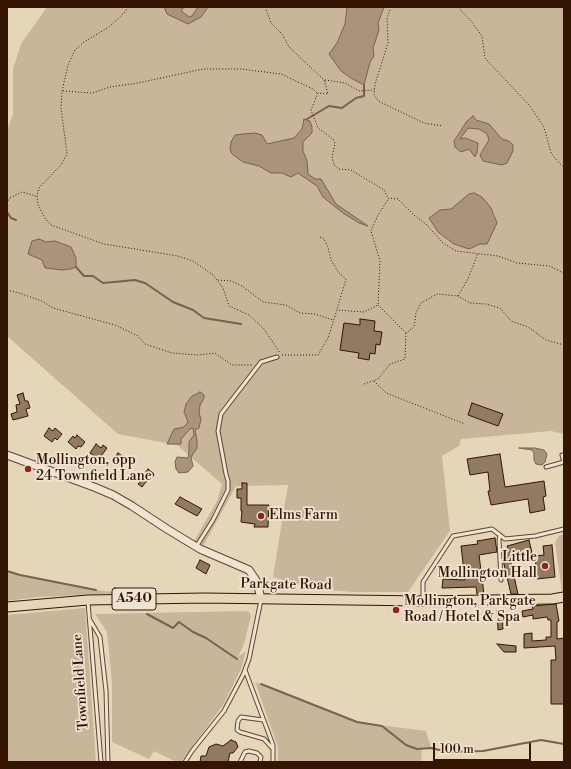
<!DOCTYPE html>
<style>
body{margin:0}
#map{position:relative;width:571px;height:769px;overflow:hidden;background:#e6d6b9;font-family:"Libre Bodoni",serif}
canvas{display:block}
.frame{position:absolute;inset:0;border:8px solid #341403;pointer-events:none}
.scale{position:absolute;left:433px;top:743px;width:98px;height:18px;box-sizing:border-box;border:2px solid #341403;border-top:0;padding-left:5px;font-size:12px;line-height:14px;white-space:nowrap;color:#341403;-webkit-text-stroke:3px #efe4d2;paint-order:stroke}
</style>
<div id="map">
<canvas width="571" height="769"></canvas>
<div class="frame"></div>
<div class="scale">100 m</div>
</div>
<script>
const ctx = document.querySelector('canvas').getContext('2d');
ctx.lineJoin = 'round';
function fill(path, color) { ctx.fillStyle = color; ctx.fill(path, 'evenodd'); }
const shape = rows => new Path2D(rows.map(r => 'M' + r).join(''));
function strokePath(path, color, width, dash) { ctx.strokeStyle = color; ctx.lineWidth = width; ctx.lineCap = dash ? 'butt' : 'round'; ctx.setLineDash(dash || []); ctx.stroke(path); }
function write(font, color, halo, rows, align = 'center') {
  ctx.font = font + ' "Libre Bodoni",serif'; ctx.lineWidth = 3.5; ctx.setLineDash([]); ctx.textBaseline = 'middle'; ctx.strokeStyle = halo; ctx.fillStyle = color; for (const [text, x, y, turn = 0] of rows) {
    ctx.save(); ctx.translate(x, y); ctx.rotate((+turn || 0) * Math.PI / 180); ctx.textAlign = isNaN(turn) ? turn : align; if (halo) ctx.strokeText(text, 0, 0); ctx.fillText(text, 0, 0); ctx.restore();
  }
}
fill(shape([
 [47,7,564,7,564,434,551,431,461,439,459,446,442,456,450,531,408,592,354,592,314,589,273,577,288,485,236,486,201,550,192,545,217,501,222,484,177,445,118,434,7,336,7,131,13,114,13,69,21,44],
 [564,534,564,591,562,592,555,542,559,536],
 [7,571,20,575,96,590,122,593,37,597,7,601],
 [85,608,96,762,7,762,7,615],
 [245,611,249,612,251,616,244,644,238,657,246,651,241,669,223,705,181,762,177,762,154,751,149,759,112,742,112,683,107,632,95,614],
 [255,682,357,722,426,731,431,748,422,749,421,762,278,762,278,747]
]), '#c8b59a');
const water = shape([
 [164,7,184,7,181,11,189,17,192,16,198,7,208,7,201,17,188,24,167,14,164,7],
 [347,7,384,7,378,23,379,30,373,48,374,56,370,62,364,85,351,78,341,71,329,54,337,43,345,24,347,7],
 [473,116,476,120,489,124,502,139,509,141,513,145,513,151,507,163,502,165,483,161,480,155,489,140,487,134,479,129,468,128,460,139,465,138,478,143,477,152,475,157,469,149,461,152,455,147,454,141,467,121,473,116],
 [304,119,310,121,312,127,312,133,303,142,303,151,307,161,308,174,315,179,321,179,336,204,368,226,359,223,343,213,323,197,317,186,298,173,291,177,282,173,271,173,259,166,243,162,232,154,230,149,231,142,235,135,243,134,255,133,262,135,267,144,294,138,302,129,304,119],
 [474,193,482,197,491,208,497,223,487,244,480,244,469,249,454,244,438,232,429,218,440,210,451,209,469,194,474,193],
 [39,239,46,242,55,241,71,247,76,258,76,267,71,269,62,270,45,268,42,260,28,254,32,241,39,239],
 [200,392,204,395,204,398,200,405,199,413,201,419,199,428,195,430,197,440,197,448,191,457,193,466,188,472,179,473,176,469,175,462,177,457,188,458,189,452,189,442,194,435,193,428,190,429,181,439,181,444,167,444,174,429,184,427,188,422,184,412,186,404,192,396,200,392],
 [519,448,535,448,544,450,547,454,545,462,542,465,536,464,534,460,534,453,532,450,519,448]
]);
fill(water, '#a9947b');
strokePath(water, '#7a614b', 1);
strokePath(shape([
 [307,119,329,106,342,108,356,98,364,96,364,85],
 [7,212,11,218,16,220],
 [76,267,84,276,93,276,103,283,135,280,145,283,173,302,193,310,204,318,241,324],
 [7,571,20,575,96,590],
 [147,614,173,628,179,622,193,632,206,638,237,659],
 [261,684,357,722,382,726,406,745,417,749,431,748,448,752,483,751,541,740,564,744]
]), '#7a614b', 2);
const building = shape([
 [360,319,375,321,374,331,382,332,380,345,376,344,375,354,370,353,369,360,358,358,359,353,340,350,344,323,360,325,360,319],
 [23,393,25,401,28,401,30,408,26,409,28,416,13,420,11,414,17,412,16,405,20,404,17,395,23,393],
 [472,403,503,414,498,426,468,415,472,403],
 [49,428,53,431,55,428,62,434,57,440,55,438,52,442,44,436,49,428],
 [77,435,85,442,81,447,78,446,76,449,68,442,73,436,75,438,77,435],
 [96,444,101,448,103,445,107,448,99,459,90,453,96,444],
 [118,453,128,460,122,466,118,463,117,464,112,461,118,453],
 [500,454,505,487,544,481,546,496,543,497,545,510,530,513,528,499,491,505,488,491,490,491,488,472,470,475,467,459,500,454],
 [148,469,154,474,151,480,149,478,142,487,138,484,140,482,136,478,139,474,142,477,148,469],
 [242,483,247,483,247,505,269,505,268,527,254,527,255,524,241,522,242,511,241,511,241,498,237,498,237,489,242,489,242,483],
 [180,497,202,509,197,516,175,504,180,497],
 [495,538,497,552,479,555,484,594,477,594,476,587,442,588,443,579,465,580,461,546,478,544,477,541,495,538],
 [529,540,532,553,510,559,518,594,511,594,503,560,503,550,508,549,507,546,529,540],
 [552,545,555,577,537,579,535,556,544,555,543,546,552,545],
 [200,560,210,565,206,574,196,568,200,560],
 [556,604,559,621,557,622,557,639,564,638,564,704,551,704,551,660,556,660,555,646,524,648,524,634,532,633,532,641,546,640,546,637,551,637,551,620,548,620,547,617,533,619,533,615,523,617,522,611,533,609,532,606,556,604],
 [497,611,502,611,503,629,498,630,497,611],
 [497,644,516,646,516,652,504,652,497,644],
 [231,740,236,742,238,747,233,753,230,753,228,762,200,762,201,756,206,756,209,747,216,744,223,746,231,740]
]);
fill(building, '#917962');
strokePath(building, '#341403', 1);
const service = shape([
 [562,455,564,462],
 [546,467,564,462],
 [500,535,499,540,501,580],
 [196,547,213,520,228,490,228,481,226,474,218,431,221,414,261,362,277,357],
 [423,599,423,582,453,536,492,529,505,539,535,536,564,529],
 [88,602,101,762],
 [90,620,100,637,106,691,108,762],
 [245,670,273,745,273,762],
 [263,720,241,717,238,721,237,730,240,732,264,739,273,749],
 [185,762,192,751,224,711,243,675,249,659,261,600],
 [240,762,245,752,249,751,257,753,261,757,260,762]
]);
const tertiary = shape([
 [7,455,94,487,113,495,132,506,167,529,200,549,249,570,257,582,261,599]
]);
const primary = shape([
 [7,607,88,600,204,598,423,601,552,599,564,597]
]);
strokePath(service, '#604430', 5);
strokePath(tertiary, '#604430', 9);
strokePath(primary, '#341403', 11);
strokePath(shape([
 [128,7,125,12,109,27,84,42,75,50,68,65,62,91,61,108,67,154,61,165,39,188,37,196,38,205,45,218,51,225,104,244,178,256,193,261,213,275,223,288,229,306,249,315,264,329,280,353],
 [265,7,271,23,282,34,289,47,324,80,328,94,318,93,311,110,318,128,334,140,335,144,332,157,334,165,339,169,351,170,384,190,388,198],
 [391,7,387,18,388,43,375,84,374,94,378,101,424,123,443,126],
 [458,7,471,21,482,36,485,58,529,105,544,127,551,153,560,164,564,167],
 [325,80,345,83,359,91,374,90],
 [63,91,92,93,110,87,138,83,203,69,241,69,281,74,313,89,317,93],
 [7,203,10,198,22,192,36,196],
 [320,237,324,239,328,247,331,260,339,273,346,279,337,309],
 [218,280,231,281,242,286,263,302,286,305,300,313,315,314,333,320],
 [7,290,19,293,42,301,53,308,115,325,138,336,145,344,172,353,198,355,215,353,232,365,252,365],
 [458,296,468,279,478,253],
 [378,305,406,333],
 [282,355,318,355,328,338,337,310,364,312,378,305,380,261,371,231,378,215,389,198,398,199,414,215,427,225,443,243,456,251,498,256,517,263,549,266,564,273],
 [374,381,386,393,465,424],
 [364,384,378,379,390,364,405,359,406,333,414,327,416,313,421,303,437,294,458,296,470,303,486,304,500,308,511,321,528,327,546,340,564,345]
]), '#341403', 1, [1, 2]);
strokePath(service, '#efe4d2', 3);
strokePath(tertiary, '#efe4d2', 7);
strokePath(primary, '#e6d6b9', 9);
for (const [x, y, r, color] of [
 [28,469,4,"#8f2418"],
 [261,516,4,"#8f2418"],
 [545,566,4,"#8f2418"],
 [396,610,4,"#8f2418"]
]) { const dot = new Path2D(); dot.arc(x, y, r, 0, 2 * Math.PI); ctx.fillStyle = color; ctx.fill(dot); strokePath(dot, '#efe4d2', 1.5); }
for (const [x, y, w] of [
 [134,599,44]
]) { const box = new Path2D(); box.roundRect(x - w / 2, y - 11, w, 22, 3); ctx.fillStyle = '#efe4d2'; ctx.fill(box); strokePath(box, '#341403', 1); }
write('bold 13px', '#341403', null, [
 ["A540",134,599]
]);
write('14px', '#341403', '#efe4d2', [
 ["Mollington, opp",36,461],
 ["24 Townfield Lane",36,477],
 ["Elms Farm",269,516],
 ["Little",537,558,"right"],
 ["Mollington Hall",537,574,"right"],
 ["Mollington, Parkgate",404,602],
 ["Road / Hotel & Spa",404,618]
], 'left');
write('14px', '#341403', '#efe4d2', [
 ["Parkgate Road",286,585,1],
 ["Townfield Lane",81,682,-94]
]);
</script>
